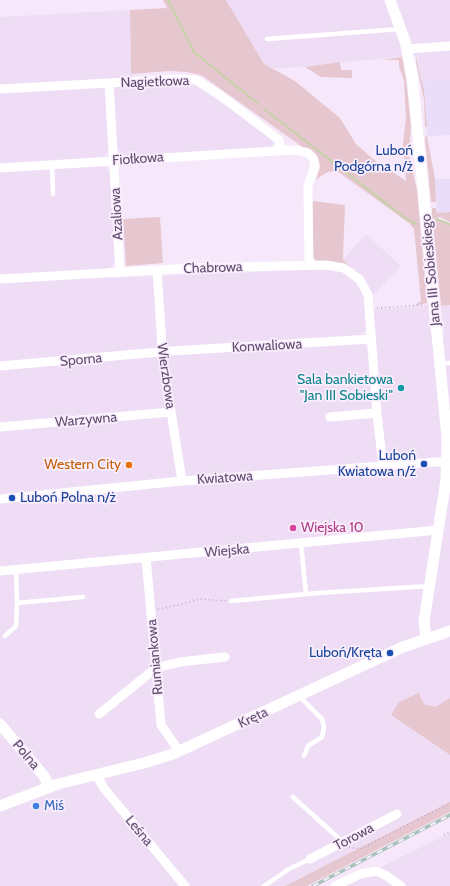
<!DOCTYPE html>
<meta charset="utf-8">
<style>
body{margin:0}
canvas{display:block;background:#f6e8fa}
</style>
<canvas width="450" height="886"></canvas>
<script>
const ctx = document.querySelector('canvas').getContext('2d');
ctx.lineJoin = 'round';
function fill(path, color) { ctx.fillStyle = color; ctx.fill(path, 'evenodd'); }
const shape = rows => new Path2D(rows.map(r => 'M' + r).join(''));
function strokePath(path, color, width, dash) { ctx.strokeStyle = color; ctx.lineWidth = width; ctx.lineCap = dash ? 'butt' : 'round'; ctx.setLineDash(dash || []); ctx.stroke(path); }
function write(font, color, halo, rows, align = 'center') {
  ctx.font = font + ' Cabin,sans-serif'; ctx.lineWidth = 3.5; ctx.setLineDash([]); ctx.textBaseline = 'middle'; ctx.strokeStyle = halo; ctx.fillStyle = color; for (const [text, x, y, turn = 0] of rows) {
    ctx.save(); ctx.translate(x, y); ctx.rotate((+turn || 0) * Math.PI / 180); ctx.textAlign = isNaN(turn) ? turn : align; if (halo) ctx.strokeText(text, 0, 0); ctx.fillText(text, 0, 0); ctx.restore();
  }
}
fill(shape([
 [226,0,450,0,450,80,422,82,417,56,340,62,305,67,273,68,264,64],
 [130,10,131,74,146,88,194,84,275,140,271,147,127,157,119,151,109,151,104,156,105,166,110,171,115,262,111,267,111,278,325,269,340,271,346,273,356,282,364,296,367,330,362,333,363,344,367,348,376,347,371,311,374,309,421,307,428,304,431,335,444,334,441,306,450,305,450,698,435,707,424,704,419,694,391,715,450,755,450,802,285,886,0,886,0,17],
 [366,234,401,266,370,298,361,277,343,259],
 [450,833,450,886,343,886]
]), '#efddf6');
fill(shape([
 [450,80,450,135,427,136,424,91,422,82],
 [435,179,450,179,450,212,437,213]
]), '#eaddf9');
fill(shape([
 [163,0,226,0,264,64,295,81,340,118,356,144,373,159,406,181,403,144,406,118,404,81,399,66,399,60,383,60,402,57,406,80,411,126,409,156,417,190,427,303,414,306,421,301,414,229,409,223,337,171,328,172,321,176,316,181,320,168,318,158,201,75,186,72,170,71,131,74,130,10,167,8],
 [416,56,424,91,427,127,425,127,424,100,416,62],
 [340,62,341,70,352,70,352,78,321,77,305,67],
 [427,136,435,179,436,202,431,202,425,137],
 [312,201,345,205,343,259,352,268,347,265,317,261,312,257],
 [432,208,436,208,437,213,450,212,450,222,440,217,432,219],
 [160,217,163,263,126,266,123,219],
 [436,220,450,225,450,305,441,306,433,222],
 [419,693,424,704,435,707,450,698,450,755,391,715,399,702],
 [450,802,450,812,307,886,285,886]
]), '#e6c7cf');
strokePath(shape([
 [168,0,194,52,257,103],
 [264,109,405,218,416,224],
 [436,219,450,224]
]), '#c4d2a5', 2);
strokePath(shape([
 [377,308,425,305],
 [158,609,179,605,200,599,227,601],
 [444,835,450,832],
 [349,847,360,849,450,803]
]), '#bea5d1', 1.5, [1, 3]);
strokePath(shape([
 [267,39,400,29],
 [52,165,53,194],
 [440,363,450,363],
 [301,544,306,594],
 [231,601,318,593,430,586],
 [17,603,83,597],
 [5,636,16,626,17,603,16,570],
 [299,696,322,719,324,727,322,737,308,746,304,756],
 [293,797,343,842],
 [264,886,289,869,310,859]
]), '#fff', 4.5);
strokePath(shape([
 [407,49,450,46],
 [109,83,120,272],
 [0,89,181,79,196,80,217,93,279,140,280,145,276,151],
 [0,168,292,150,301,151,308,153,313,158,315,165,308,186,309,265],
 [157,270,163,361,182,481],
 [0,279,192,268,326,265,344,268,360,280,368,295,377,413],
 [0,366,171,351,371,339],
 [330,417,377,413,383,467],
 [0,427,171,412],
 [0,499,182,481,450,461],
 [146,558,161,725,179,751],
 [0,571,438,530],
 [99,714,156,668,180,662,225,657],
 [96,774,103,787,185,886],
 [310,859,397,814],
 [335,886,361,874,376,871,385,875,401,886]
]), '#fff', 9);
strokePath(shape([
 [390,0,405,41,412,74,447,438,446,480,424,621,426,638],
 [0,724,44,776,49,787],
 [0,806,58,784,144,763,173,754,403,647,450,631]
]), '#fff', 11);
const rail = shape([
 [313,886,450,815]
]);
strokePath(rail, '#a7c3ba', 3.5);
strokePath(rail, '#faeefd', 2, [6]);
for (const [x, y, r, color] of [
 [421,159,4,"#1a4fb4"],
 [401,388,4,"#0f9aa8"],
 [424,464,4,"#1a4fb4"],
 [129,465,4,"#e8710a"],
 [12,498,4,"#1a4fb4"],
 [293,528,4,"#d1479c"],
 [390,653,4,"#1a4fb4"],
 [36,806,4,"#3f7fe0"]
]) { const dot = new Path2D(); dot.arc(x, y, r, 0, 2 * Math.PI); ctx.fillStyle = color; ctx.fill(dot); strokePath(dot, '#faeefd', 1.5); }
write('14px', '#614e71', '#faeefd', [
 ["Nagietkowa",155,82,-2],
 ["Fiołkowa",138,159,-4],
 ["Azaliowa",117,214,-93],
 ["Chabrowa",213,268,-2],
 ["Jana III Sobieskiego",431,270,-95],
 ["Konwaliowa",267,346,-3],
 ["Sporna",81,360,-5],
 ["Wierzbowa",166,376,82],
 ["Warzywna",86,420,-5],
 ["Kwiatowa",225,478,-4],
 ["Wiejska",227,551,-5],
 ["Rumiankowa",155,657,-95],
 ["Kręta",253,718,-25],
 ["Polna",26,755,50],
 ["Leśna",139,831,50],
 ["Torowa",354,837,-28]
]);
write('14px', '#164399', '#faeefd', [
 ["Luboń",413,151],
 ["Podgórna n/ż",413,167],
 ["Luboń",416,456],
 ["Kwiatowa n/ż",416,472],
 ["Luboń Polna n/ż",20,498,"left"],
 ["Luboń/Kręta",382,653]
], 'right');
write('14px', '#0d838f', '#faeefd', [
 ["Sala bankietowa",393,380],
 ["\"Jan III Sobieski\"",393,396]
], 'right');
write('14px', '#c56008', '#faeefd', [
 ["Western City",121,465]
], 'right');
write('14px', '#b23c85', '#faeefd', [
 ["Wiejska 10",301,528]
], 'left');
write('14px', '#366cbe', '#faeefd', [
 ["Miś",44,806]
], 'left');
</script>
